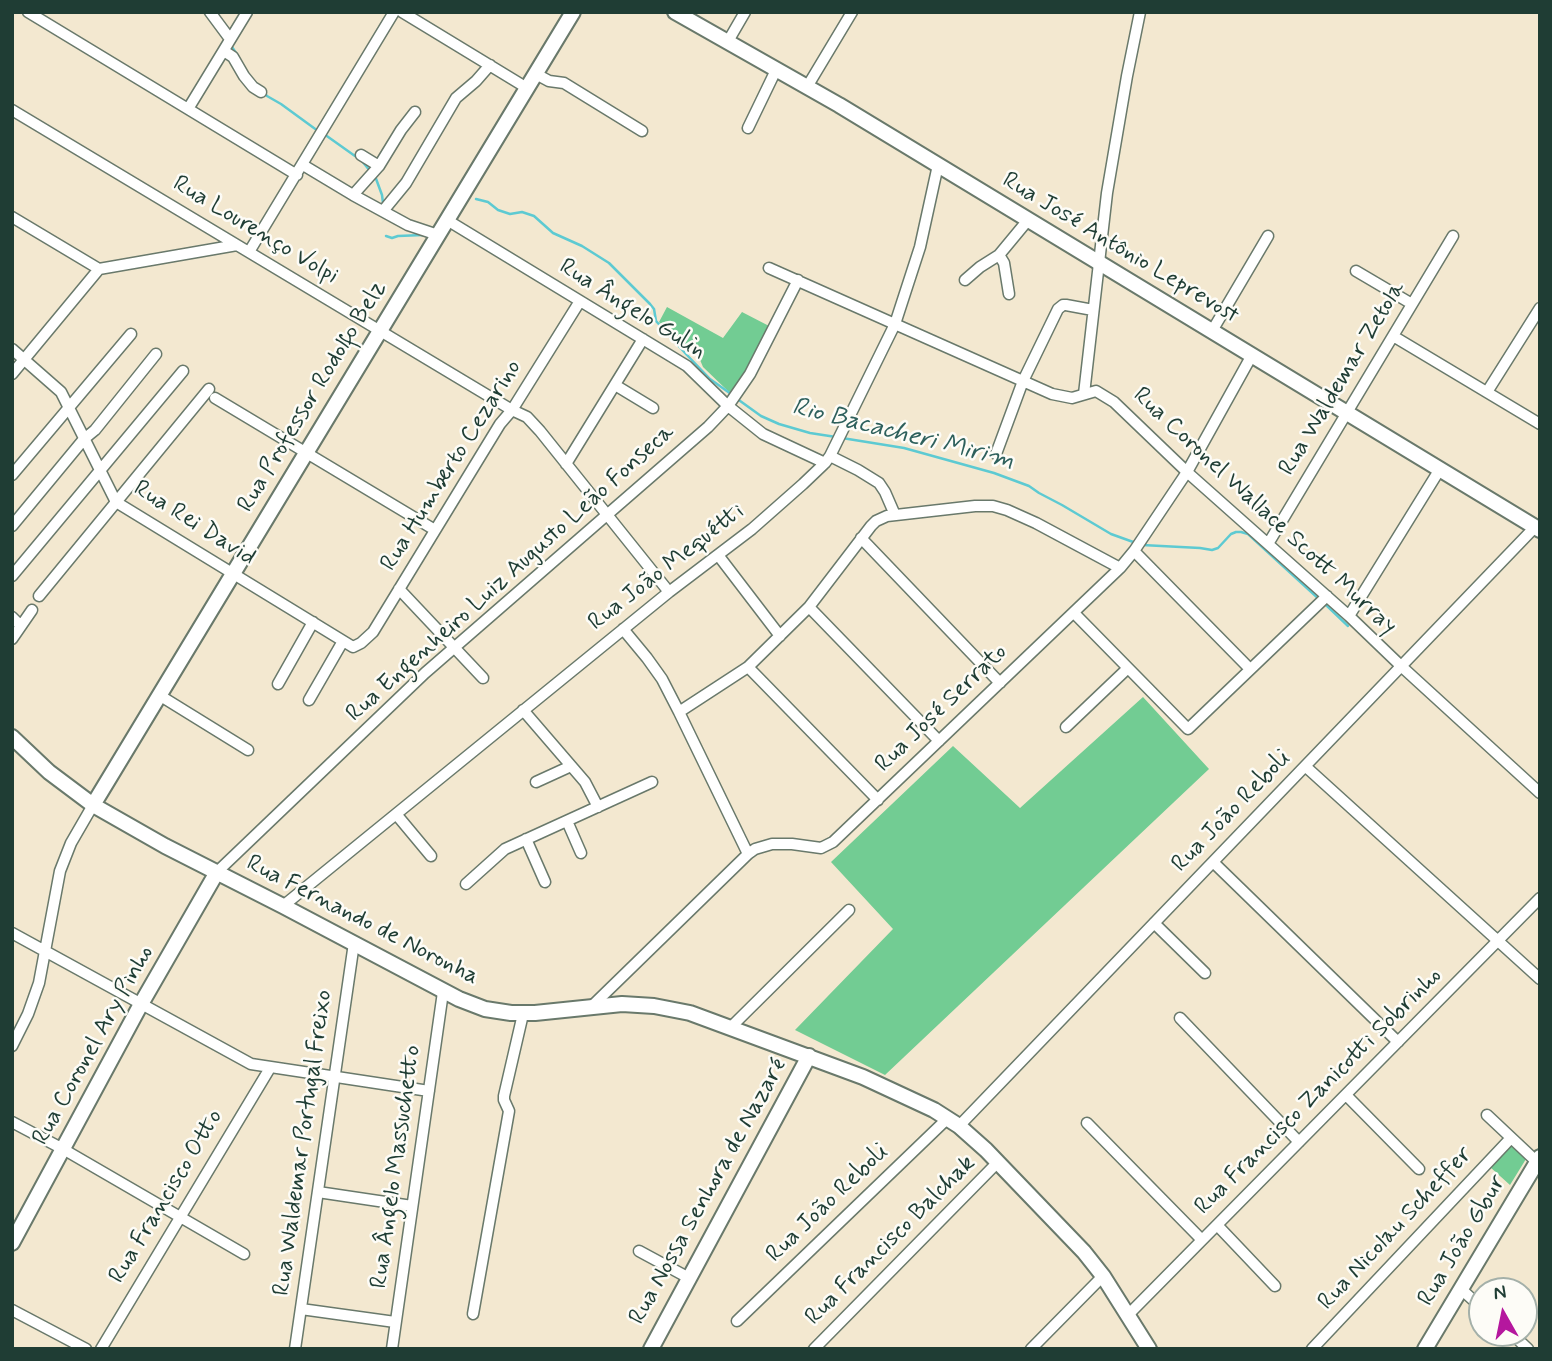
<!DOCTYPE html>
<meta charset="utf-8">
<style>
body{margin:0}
#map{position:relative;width:1552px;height:1361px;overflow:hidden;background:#f3e8d0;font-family:Mynerve,sans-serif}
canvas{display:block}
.frame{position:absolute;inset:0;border:14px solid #1f3d34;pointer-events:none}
.north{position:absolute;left:1468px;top:1277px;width:70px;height:70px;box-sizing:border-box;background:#fdfcf7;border:2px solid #a4b0a9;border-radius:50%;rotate:351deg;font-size:19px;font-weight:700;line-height:28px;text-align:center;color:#1f3d34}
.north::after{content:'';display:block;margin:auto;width:24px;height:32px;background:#b5179e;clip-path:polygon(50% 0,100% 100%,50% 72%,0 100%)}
</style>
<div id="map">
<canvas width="1552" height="1361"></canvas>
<div class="frame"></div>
<div class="north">N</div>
</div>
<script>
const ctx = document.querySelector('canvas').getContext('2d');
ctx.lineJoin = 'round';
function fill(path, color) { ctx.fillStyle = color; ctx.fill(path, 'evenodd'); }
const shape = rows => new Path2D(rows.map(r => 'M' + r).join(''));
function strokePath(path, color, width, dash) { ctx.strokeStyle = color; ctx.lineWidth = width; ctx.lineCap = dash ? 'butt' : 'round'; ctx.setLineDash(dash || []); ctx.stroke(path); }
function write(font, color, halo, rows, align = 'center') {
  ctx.font = font + ' Mynerve,sans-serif'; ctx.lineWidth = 5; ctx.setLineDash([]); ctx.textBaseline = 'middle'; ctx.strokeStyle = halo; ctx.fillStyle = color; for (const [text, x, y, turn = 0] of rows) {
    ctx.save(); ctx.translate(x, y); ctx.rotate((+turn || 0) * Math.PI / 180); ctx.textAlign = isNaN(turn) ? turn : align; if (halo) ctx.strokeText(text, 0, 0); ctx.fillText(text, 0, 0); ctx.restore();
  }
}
fill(shape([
 [667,307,723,338,742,312,771,327,744,374,730,393,703,367,698,355,695,352,686,350,659,322],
 [1143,697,1209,769,885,1075,795,1030,893,929,831,862,953,746,1020,808],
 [1510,1145,1526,1159,1510,1185,1490,1167]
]), '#72cc93');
strokePath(shape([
 [232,47,238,56],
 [264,92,267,96,281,104,318,131],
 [324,134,362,161,370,171],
 [375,176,382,195,383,203],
 [476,199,488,202,498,210,510,214,522,212,534,216,553,233,582,246,609,263,650,304,654,309,656,321,686,354,710,379,731,394],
 [386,236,392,238,398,236,423,235],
 [736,398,761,416,779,424,810,433,836,437],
 [842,438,904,448,994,473,1029,486,1039,493,1062,505,1111,534,1136,543],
 [1142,545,1200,548,1212,550,1218,548,1231,534,1236,532,1241,532,1248,534,1320,600],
 [1325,604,1348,626]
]), '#5dcad2', 2.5);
const street = shape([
 [28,12,297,175],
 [210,12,230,39],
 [402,12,527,88],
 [727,43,745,12],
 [224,51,233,57,244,76,253,87,261,92],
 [536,74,549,81,564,83,642,131],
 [807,87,852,12],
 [188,109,247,12],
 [12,110,512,410,527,417,540,431,669,592],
 [748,128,776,70],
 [361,155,379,166],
 [303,165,353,195,408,225,438,235],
 [353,195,379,166,401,130,415,112],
 [383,211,406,183,456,98,476,81,490,65],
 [12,217,99,269],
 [447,220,687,366,728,406,763,434,825,463],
 [249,252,394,12],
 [999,255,1004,263,1009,294],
 [769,268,1052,394,1072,398,1096,391,1114,402,1187,472,1349,616,1401,666,1540,793],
 [1356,271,1412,304],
 [965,280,980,267,999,255,1028,220],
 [1212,331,1268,236],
 [1393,336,1540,424],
 [12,349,61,392,116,502,353,647,361,643,373,632,500,424,512,410,580,301],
 [12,374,99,269,237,245],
 [615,385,653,408],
 [1487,392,1540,308],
 [1084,394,1107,193,1127,76,1140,12],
 [215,398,435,530],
 [996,454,1023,381,1058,309,1063,305,1066,305,1093,310],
 [830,456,858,470,879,483,885,492,895,515],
 [566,464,643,339],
 [12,475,131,334],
 [12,526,84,439,95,430,156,354],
 [861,538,1000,683],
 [1268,544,1453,236],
 [1134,551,1250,669],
 [718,555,780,636],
 [12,576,183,371],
 [399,589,483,678],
 [39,596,209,389],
 [809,607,939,741],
 [1074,613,1188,729,1327,596],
 [1349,616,1440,469],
 [12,617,21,626],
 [623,629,647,658,662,679,679,712,748,854],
 [12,639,32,610],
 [748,667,878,800],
 [278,684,313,622],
 [159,695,248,750],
 [309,700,343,641],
 [523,710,585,782,598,807],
 [679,712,748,667,809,607,871,526,876,521,887,516,975,506,993,506,1007,510,1036,523,1120,568],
 [1066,727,1128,668],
 [1305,766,1540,979],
 [536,782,571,766],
 [396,814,431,856],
 [567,821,581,853],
 [526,839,545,882],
 [1213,862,1398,1042],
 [217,872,425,673,708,427,728,406,750,374,798,280],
 [466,884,505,849,652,782],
 [283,906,669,592,752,529,803,484,825,463,830,456,895,324,920,247,938,165],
 [1154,923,1205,973],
 [12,933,251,1064,429,1091],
 [592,1006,748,854,755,849,772,844,792,844,821,848,833,842,1120,568,1134,551,1187,472,1252,355],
 [1180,1018,1299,1142],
 [731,1027,849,910],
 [12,1046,28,1014,39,983,60,871,71,843,93,805],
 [1346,1095,1419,1169],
 [1487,1115,1537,1162],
 [12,1122,63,1149,244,1254],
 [1087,1123,1202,1240],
 [959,1126,1535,527],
 [318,1192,412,1206],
 [1217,1225,1275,1286],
 [639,1251,689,1278],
 [1461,1289,1482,1308],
 [301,1309,395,1322],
 [12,1310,86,1349],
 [473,1314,509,1111,504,1100,504,1096,523,1014],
 [1128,1315,1540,898],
 [737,1321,948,1118],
 [1511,1333,1528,1349],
 [101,1349,270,1068],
 [295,1349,354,943],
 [392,1349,443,992],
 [814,1349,998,1162],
 [1031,1349,1103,1276],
 [1312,1349,1511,1138]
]);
const secondary = shape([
 [675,12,839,105,1540,530],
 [12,737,49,772,93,805,165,846,283,906,459,999,485,1009,511,1013,535,1013,622,1004,654,1006,690,1013,863,1077,934,1110,959,1126,986,1150,1084,1252,1103,1276,1149,1349],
 [93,805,573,12],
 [12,1243,141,1004,217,872],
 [651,1349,809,1056]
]);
const primary = shape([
 [1425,1349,1540,1157]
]);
strokePath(street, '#69796b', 13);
strokePath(secondary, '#69796b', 18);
strokePath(primary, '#69796b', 18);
strokePath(street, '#fff', 10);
strokePath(secondary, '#fff', 14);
strokePath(primary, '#fff', 14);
write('24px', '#1f3d34', '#fdfcf7', [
 ["Rua Lourenço Volpi",255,231,31],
 ["Rua José Antônio Leprevost",1120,249,31],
 ["Rua Ângelo Gulin",632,310,32],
 ["Rua Waldemar Zetola",1343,379,-59],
 ["Rua Professor Rodolfo Belz",313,397,-59],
 ["Rua Humberto Cezarino",452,466,-58],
 ["Rua Coronel Wallace Scott Murray",1264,512,43],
 ["Rua Rei David",194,524,32],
 ["Rua João Mequétti",667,568,-38],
 ["Rua Engenheiro Luiz Augusto Leão Fonseca",511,574,-42],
 ["Rua José Serrato",942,709,-44],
 ["Rua João Reboli",1232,812,-46],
 ["Rua Fernando de Noronha",362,921,27],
 ["Rua Coronel Ary Pinho",94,1046,-61],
 ["Rua Francisco Zanicotti Sobrinho",1319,1092,-45],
 ["Rua Waldemar Portugal Freixo",304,1143,-82],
 ["Rua Ângelo Massuchetto",397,1167,-82],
 ["Rua Nossa Senhora de Nazaré",709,1192,-61],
 ["Rua Francisco Otto",167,1197,-59],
 ["Rua João Reboli",828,1204,-44],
 ["Rua Nicolau Scheffer",1396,1229,-47],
 ["Rua Francisco Balchak",891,1241,-45],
 ["Rua João Gbur",1463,1241,-59]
]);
write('italic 26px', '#2e605c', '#fdfcf7', [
 ["Rio Bacacheri Mirim",903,435,14]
]);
</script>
